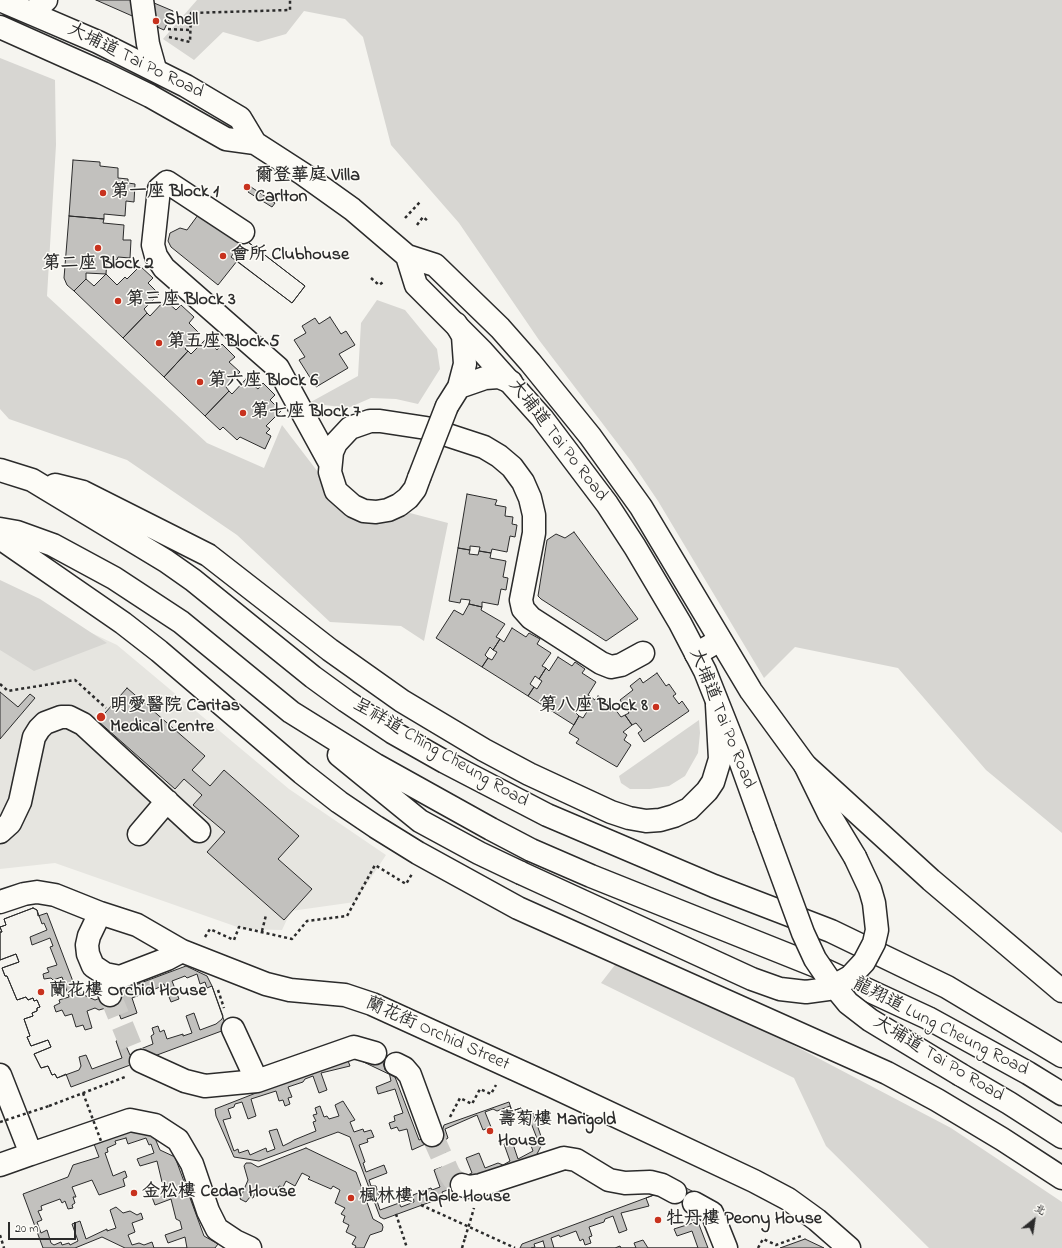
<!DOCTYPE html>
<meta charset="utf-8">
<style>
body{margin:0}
#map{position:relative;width:1062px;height:1248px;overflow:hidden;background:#f5f4ef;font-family:"Indie Flower","LXGW WenKai TC",sans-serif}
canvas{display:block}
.north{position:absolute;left:1014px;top:1200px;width:40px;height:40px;-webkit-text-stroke:3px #fdfcf7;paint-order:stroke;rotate:30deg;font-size:11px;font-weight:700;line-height:16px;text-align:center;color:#2b2b2b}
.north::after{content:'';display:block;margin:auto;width:14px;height:18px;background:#2b2b2b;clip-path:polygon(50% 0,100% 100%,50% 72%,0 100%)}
.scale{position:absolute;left:8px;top:1222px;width:68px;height:18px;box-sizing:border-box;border:2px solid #2b2b2b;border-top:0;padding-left:5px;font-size:12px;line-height:14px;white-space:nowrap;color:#2b2b2b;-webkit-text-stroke:3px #fdfcf7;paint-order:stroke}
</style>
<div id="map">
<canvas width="1062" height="1248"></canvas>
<div class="north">北</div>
<div class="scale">20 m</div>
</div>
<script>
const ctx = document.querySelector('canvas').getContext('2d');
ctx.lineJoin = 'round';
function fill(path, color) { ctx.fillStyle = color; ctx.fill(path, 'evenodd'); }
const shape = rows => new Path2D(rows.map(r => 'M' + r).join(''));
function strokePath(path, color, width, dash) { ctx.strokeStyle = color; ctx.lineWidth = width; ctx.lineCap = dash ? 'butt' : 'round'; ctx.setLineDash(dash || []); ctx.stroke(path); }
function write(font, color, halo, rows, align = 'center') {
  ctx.font = font + ' "Indie Flower","LXGW WenKai TC",sans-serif'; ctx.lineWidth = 3; ctx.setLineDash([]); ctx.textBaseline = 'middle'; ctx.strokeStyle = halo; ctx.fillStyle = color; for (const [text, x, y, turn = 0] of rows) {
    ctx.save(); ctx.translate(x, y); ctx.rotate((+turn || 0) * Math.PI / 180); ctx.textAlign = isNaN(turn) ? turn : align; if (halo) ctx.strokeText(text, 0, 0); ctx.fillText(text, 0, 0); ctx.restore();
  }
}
fill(shape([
 [0,590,117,645,289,789,386,855,355,902,291,911,282,930,243,929,55,863,0,869]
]), '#e6e5e0');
fill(shape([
 [197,0,1062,0,1062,833,986,770,898,668,795,647,764,678,658,501,631,461,539,340,459,223,391,145,363,37,345,19,304,11,286,34,258,42,223,32,194,60,163,39],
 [0,58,55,80,56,145,47,296,207,443,264,468,282,425,321,476,382,519,410,513,448,523,424,641,401,626,330,622,237,535,127,460,9,419,0,409],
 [377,300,405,310,437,349,440,369,418,404,396,399,371,398,348,408,309,403,358,376,361,323],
 [0,580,40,599,107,643,34,671,0,650],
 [699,720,700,733,698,753,685,776,669,786,650,789,630,789,621,783,619,776],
 [618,961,774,1035,951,1128,1062,1202,1062,1248,929,1248,826,1146,794,1078,601,983]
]), '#d7d6d2');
const building = shape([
 [96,0,147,0,173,11,164,30,96,0],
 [73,160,100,162,100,166,118,168,118,178,128,179,128,183,135,184,134,202,126,201,125,216,104,214,104,219,69,216,73,160],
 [251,187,275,203,272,207,248,192,251,187],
 [201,211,241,244,244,239,305,286,292,303,237,261,218,285,171,247,168,241,170,233,180,228,187,230,201,211],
 [69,216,104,219,103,223,124,225,123,240,131,240,130,258,118,257,117,260,107,259,106,274,86,273,86,279,74,291,67,285,64,278,69,216],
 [244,239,305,286,292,303,231,257,244,239],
 [140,266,153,278,148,283,159,294,144,309,147,313,123,338,74,291,86,279,94,286,106,274,117,285,125,277,127,279,140,266],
 [165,300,176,310,181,305,194,317,189,323,199,333,185,349,188,351,164,377,123,338,147,313,150,316,165,300],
 [330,317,341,334,346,331,355,345,339,354,348,368,316,387,299,360,305,357,294,340,306,333,302,326,315,318,319,324,330,317],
 [206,339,217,350,222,344,235,357,229,362,240,372,226,387,229,391,205,416,164,377,188,351,191,354,206,339],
 [246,379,258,389,263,383,275,395,270,400,281,411,266,426,270,429,266,433,271,436,265,449,240,437,237,440,223,427,220,430,205,416,229,391,232,394,246,379],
 [467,494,497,500,495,505,506,507,505,516,513,517,512,524,517,525,515,537,510,536,507,552,492,549,491,553,479,551,480,547,470,546,470,550,458,548,467,494],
 [574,532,638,619,606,641,541,599,538,596,547,540,556,534,565,538,574,532],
 [458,548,470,550,469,554,478,555,479,551,491,553,490,558,506,561,503,577,508,578,506,590,501,589,498,605,482,602,482,607,469,604,470,600,461,599,460,603,449,601,458,548],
 [469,604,482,607,481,610,505,624,496,637,500,639,493,650,490,647,485,655,488,658,482,667,436,638,454,610,463,615,469,604],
 [512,628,526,637,529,633,540,639,537,644,551,653,542,666,546,668,539,679,535,676,530,684,534,687,528,696,482,667,488,658,492,660,497,652,493,650,500,639,504,642,512,628],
 [558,657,572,666,575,662,585,669,582,673,596,682,588,695,591,697,584,708,581,706,576,713,579,716,574,725,528,696,534,687,537,689,542,681,539,679,546,668,549,671,558,657],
 [657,673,666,686,669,684,676,694,673,696,679,704,682,701,689,711,644,742,638,733,642,730,636,723,632,725,625,715,629,713,620,700,633,690,630,686,640,678,643,683,657,673],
 [127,688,205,756,192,770,210,786,224,770,299,836,278,859,312,889,284,920,207,852,225,832,193,805,202,795,184,779,175,789,98,721,127,688],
 [0,692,18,707,30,694,35,698,0,739,0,692],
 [598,696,612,705,621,717,625,715,632,725,623,732,627,735,624,740,631,745,617,767,576,743,579,739,569,733,579,716,583,718,588,710,584,708,591,697,595,700,598,696],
 [33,908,37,910,42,924,44,923,47,930,30,937,32,945,50,938,53,946,50,947,57,965,47,968,49,972,43,974,44,979,51,978,53,980,62,977,69,997,59,1000,60,1003,54,1006,56,1012,62,1010,65,1016,72,1014,76,1027,83,1025,85,1030,92,1028,87,1011,95,1008,99,1010,116,1005,121,1019,137,1013,132,998,160,987,160,985,164,984,171,1002,179,999,172,981,185,976,187,978,197,974,200,984,205,982,207,988,212,986,223,1016,222,1019,216,1024,200,1030,194,1013,186,1016,192,1033,183,1036,183,1034,167,1039,164,1030,160,1032,158,1026,152,1028,154,1034,151,1036,153,1044,138,1050,139,1052,130,1055,123,1039,116,1041,122,1058,92,1069,86,1055,79,1057,81,1066,79,1070,57,1078,55,1074,52,1075,48,1066,41,1068,34,1054,51,1047,48,1040,31,1046,27,1037,30,1036,24,1019,33,1016,32,1013,37,1011,37,1008,40,1007,37,1000,34,1001,33,998,28,1000,26,997,17,1000,7,976,5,976,2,968,19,962,16,954,0,960,0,932,2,932,0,927,6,925,4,919,33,908],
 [33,908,37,910,38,916,47,913,77,992,95,1000,186,966,207,976,212,986,227,1029,71,1087,66,1074,57,1078,55,1074,52,1075,48,1066,41,1068,34,1054,51,1047,48,1040,31,1046,27,1037,30,1036,24,1019,33,1016,32,1013,37,1011,37,1008,40,1007,37,1000,34,1001,33,998,28,1000,26,997,17,1000,7,976,5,976,2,968,19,962,16,954,0,960,0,932,2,932,0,927,6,925,4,919,33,908],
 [380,1051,385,1070,389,1072,391,1081,376,1087,378,1094,395,1089,403,1113,394,1116,395,1121,389,1123,391,1129,397,1127,399,1131,407,1129,412,1150,432,1141,437,1143,441,1153,446,1152,444,1146,447,1145,445,1140,448,1138,445,1129,477,1115,483,1130,491,1127,485,1112,493,1109,497,1111,510,1106,512,1111,521,1108,523,1111,526,1110,538,1141,530,1143,533,1151,518,1159,512,1141,504,1144,510,1161,503,1165,498,1163,485,1168,479,1153,466,1158,472,1173,448,1184,442,1167,434,1170,440,1187,432,1190,431,1188,413,1195,414,1202,401,1207,399,1203,380,1210,377,1201,379,1197,376,1186,371,1186,369,1180,387,1173,384,1165,366,1172,363,1163,365,1162,359,1145,368,1142,367,1139,374,1137,371,1130,364,1132,363,1129,354,1132,350,1122,355,1120,343,1101,335,1105,339,1116,329,1119,327,1116,324,1117,320,1106,315,1108,317,1114,313,1115,316,1121,313,1122,316,1131,294,1140,291,1142,283,1146,277,1129,269,1131,275,1149,267,1152,266,1148,250,1155,248,1150,239,1153,238,1149,234,1151,223,1120,231,1118,228,1109,234,1107,235,1104,242,1102,248,1119,256,1116,251,1099,276,1091,279,1101,283,1100,285,1106,290,1104,288,1098,292,1097,288,1087,303,1082,305,1079,313,1076,319,1093,327,1090,321,1073,350,1066,347,1058,380,1051],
 [351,1056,395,1077,419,1140,442,1132,444,1125,509,1102,512,1111,521,1108,523,1111,526,1110,533,1113,543,1142,535,1158,442,1192,444,1197,384,1219,380,1217,350,1137,338,1132,259,1161,234,1157,216,1116,215,1109,351,1056],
 [137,1128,154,1136,160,1150,175,1157,204,1236,218,1244,215,1248,125,1248,102,1237,75,1248,43,1248,23,1194,68,1177,73,1165,99,1157,94,1144,137,1128],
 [126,1138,128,1144,146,1138,149,1145,151,1144,154,1153,137,1159,140,1166,157,1161,162,1182,166,1184,168,1191,152,1197,155,1205,171,1199,176,1219,180,1221,182,1229,165,1235,168,1243,185,1237,187,1248,154,1248,152,1242,144,1245,139,1243,132,1245,128,1235,135,1232,132,1223,143,1219,141,1213,137,1215,130,1211,123,1213,116,1207,110,1210,116,1228,107,1231,107,1229,86,1239,80,1221,72,1224,78,1241,70,1245,69,1243,62,1245,61,1242,54,1245,51,1243,47,1230,41,1233,37,1222,42,1220,38,1211,42,1210,41,1206,60,1199,62,1203,65,1201,68,1209,73,1208,72,1205,75,1203,73,1197,76,1197,72,1187,92,1180,99,1195,125,1186,123,1179,127,1177,125,1171,113,1176,105,1153,108,1152,107,1148,116,1144,115,1141,126,1138],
 [306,1148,356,1172,373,1219,382,1224,383,1227,382,1231,370,1235,364,1248,355,1248,356,1246,352,1244,356,1237,346,1232,349,1225,343,1222,345,1216,341,1214,345,1208,335,1203,340,1190,333,1186,331,1189,308,1179,310,1177,302,1173,295,1186,286,1181,283,1187,279,1186,277,1191,270,1188,266,1197,256,1191,253,1198,250,1197,246,1202,240,1199,248,1180,244,1166,246,1163,251,1163,258,1167,306,1148],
 [686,1188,706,1198,695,1214,708,1248,520,1248,522,1244,662,1192,686,1188],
 [681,1190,684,1199,682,1200,685,1209,687,1212,689,1212,693,1223,674,1229,677,1236,692,1231,698,1248,648,1248,643,1240,634,1243,636,1248,621,1248,620,1246,615,1248,554,1248,551,1238,559,1235,560,1237,576,1231,580,1241,583,1239,585,1245,591,1243,589,1237,592,1236,589,1227,604,1222,605,1219,613,1216,619,1233,627,1230,621,1213,649,1206,646,1198,662,1192,681,1190],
 [805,1239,824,1248,780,1248,805,1239],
 [543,1241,545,1248,531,1248,535,1247,534,1244,543,1241]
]);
fill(building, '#c2c1be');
strokePath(building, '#2b2b2b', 1);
strokePath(shape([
 [110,995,135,1056,141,1061],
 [432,1135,449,1173,453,1179,462,1185]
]), '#cdccc8', 22, [22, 11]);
const minor = shape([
 [142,0,148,44,155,69],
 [32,13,46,0],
 [243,232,167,182,159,189,153,245,156,256,164,268,278,368,330,463],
 [459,387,485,378,499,377,511,382],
 [447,406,459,387,465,364,463,336,456,324],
 [419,478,415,489,408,498,399,505,388,510,376,512,364,511,353,506,336,491,330,472,332,452,336,443,350,428,370,421,380,421,426,428,484,447,499,456,512,467,523,482,530,498,534,515,534,533,521,600,523,609,531,618,601,663,611,667,621,665,643,653],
 [696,654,720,640],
 [0,832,10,823,20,802,34,737,39,729,45,723,61,717,69,717,83,724,199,831],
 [139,834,167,801],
 [0,902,24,894,37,892,55,895,100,913,137,925,182,951,266,984,290,990,345,995,372,1004,552,1086,754,1181,788,1199,817,1220,849,1248],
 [100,913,89,936,87,945,88,954,93,966,105,974,120,977,167,959,182,951],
 [105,974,105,981,110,995],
 [233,1029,257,1081],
 [141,1061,185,1081,205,1086,257,1081,354,1047,375,1053],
 [396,1064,404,1068,410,1075,432,1135],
 [0,1075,31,1154,130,1120,155,1125,178,1140,192,1164,208,1211,217,1229,235,1241,250,1248],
 [0,1165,31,1154],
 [462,1185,468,1187,481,1185,564,1158,576,1160,609,1180,625,1183,650,1182,662,1185,675,1192],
 [694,1203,712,1213,726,1248]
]);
const major = shape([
 [0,0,98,42,186,86,240,118,255,143],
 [0,27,103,73,150,96,226,139,255,143,303,174,352,209,407,256,435,265,500,328,530,362,590,436,641,507,751,691,805,765,931,880,1062,991],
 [407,256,416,285,482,351,542,418,607,504,635,547,680,623,705,671,736,749,764,827],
 [961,1075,1009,1103,1062,1137]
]);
const highway = shape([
 [0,470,32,480,166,561,193,580,313,677,346,701,392,732,445,762,547,815,714,886,831,931,947,987,1062,1056],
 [55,485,83,492,208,555,330,650,402,701,484,750,529,774,611,812,629,818,646,821,660,820,674,816,689,809,707,791,713,782,720,759,717,705],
 [0,529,17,532,53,545,114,578,181,622,291,712,376,765,491,829,531,850,591,876,816,966,928,1018,1028,1073,1062,1094],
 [0,538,123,623,159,651,302,773,339,802,376,827,418,853,518,908,887,1073,937,1100,1002,1139,1062,1178],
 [339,755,420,821,479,853,521,873],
 [805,765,829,814,855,857]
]);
strokePath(minor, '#2b2b2b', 25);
strokePath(major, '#2b2b2b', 25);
strokePath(highway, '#2b2b2b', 25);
strokePath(shape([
 [167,22,191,22],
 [168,29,190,30],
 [169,37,190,42,191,13,290,10,290,0],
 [405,218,420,202],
 [417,225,423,217,428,221],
 [371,278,379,285,383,282],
 [0,684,8,691,75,680,106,708],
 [262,931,266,915],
 [205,937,210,929,234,940,239,927,292,939,307,921,347,916,375,865,406,884,412,874],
 [218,990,224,1008],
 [49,1106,125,1077],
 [450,1117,460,1098,472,1104,480,1089,491,1094,496,1085],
 [421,1205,515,1248],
 [396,1214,407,1248],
 [472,1215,474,1208],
 [0,1235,4,1248],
 [462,1248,465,1238],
 [758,1248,763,1239,776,1245,801,1236]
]), '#2b2b2b', 2.5, [3, 3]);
strokePath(minor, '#fdfcf7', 22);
strokePath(major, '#fdfcf7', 22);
strokePath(highway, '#fdfcf7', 22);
const minorBridge = shape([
 [419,478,447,406]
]);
const majorBridge = shape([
 [764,827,803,933,815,959,830,981,848,1003,870,1020,961,1075]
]);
const highwayBridge = shape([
 [521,873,752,979,780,989,806,992,828,989,850,977,864,962,874,943,877,930,874,903,870,889,855,857]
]);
strokePath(minorBridge, '#2b2b2b', 25, []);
strokePath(majorBridge, '#2b2b2b', 25, []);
strokePath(highwayBridge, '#2b2b2b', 25, []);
strokePath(shape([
 [83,1093,101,1141],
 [0,1122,49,1106],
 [465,1238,472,1215]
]), '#2b2b2b', 2.5, [3, 3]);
strokePath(minorBridge, '#fdfcf7', 22);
strokePath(majorBridge, '#fdfcf7', 22);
strokePath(highwayBridge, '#fdfcf7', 22);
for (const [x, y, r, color] of [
 [156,21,4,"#c8321e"],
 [247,187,4,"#c8321e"],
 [103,193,4,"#c8321e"],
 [98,248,4,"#c8321e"],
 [223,256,4,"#c8321e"],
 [118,301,4,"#c8321e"],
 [159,343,4,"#c8321e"],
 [200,382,4,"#c8321e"],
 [243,413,4,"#c8321e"],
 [656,707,4,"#c8321e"],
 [101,717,5,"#c8321e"],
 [41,992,4,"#c8321e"],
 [490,1131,4,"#c8321e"],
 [134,1193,4,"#c8321e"],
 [351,1198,4,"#c8321e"],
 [658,1220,4,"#c8321e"]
]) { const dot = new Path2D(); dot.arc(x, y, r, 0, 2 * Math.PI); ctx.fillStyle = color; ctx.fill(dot); strokePath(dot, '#fdfcf7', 1.5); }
write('bold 18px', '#2b2b2b', '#fdfcf7', [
 ["Shell",164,21],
 ["爾登華庭 Villa",255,177],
 ["Carlton",255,198],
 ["第一座 Block 1",111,193],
 ["會所 Clubhouse",231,256],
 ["第二座 Block 2",98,265,"center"],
 ["第三座 Block 3",126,301],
 ["第五座 Block 5",167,343],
 ["第六座 Block 6",208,382],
 ["第七座 Block 7",251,413],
 ["明愛醫院 Caritas",110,707],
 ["Medical Centre",110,728],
 ["第八座 Block 8",648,707,"right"],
 ["蘭花樓 Orchid House",49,992],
 ["壽菊樓 Marigold",498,1121],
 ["House",498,1142],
 ["金松樓 Cedar House",142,1193],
 ["楓林樓 Maple House",359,1198],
 ["牡丹樓 Peony House",666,1220]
], 'left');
write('18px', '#2b2b2b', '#fdfcf7', [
 ["大埔道 Tai Po Road",135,62,26],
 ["大埔道 Tai Po Road",557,441,52],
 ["大埔道 Tai Po Road",721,719,68],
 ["呈祥道 Ching Cheung Road",440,754,30],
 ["龍翔道 Lung Cheung Road",940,1028,27],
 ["蘭花街 Orchid Street",437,1035,24],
 ["大埔道 Tai Po Road",938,1060,31]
]);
</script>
